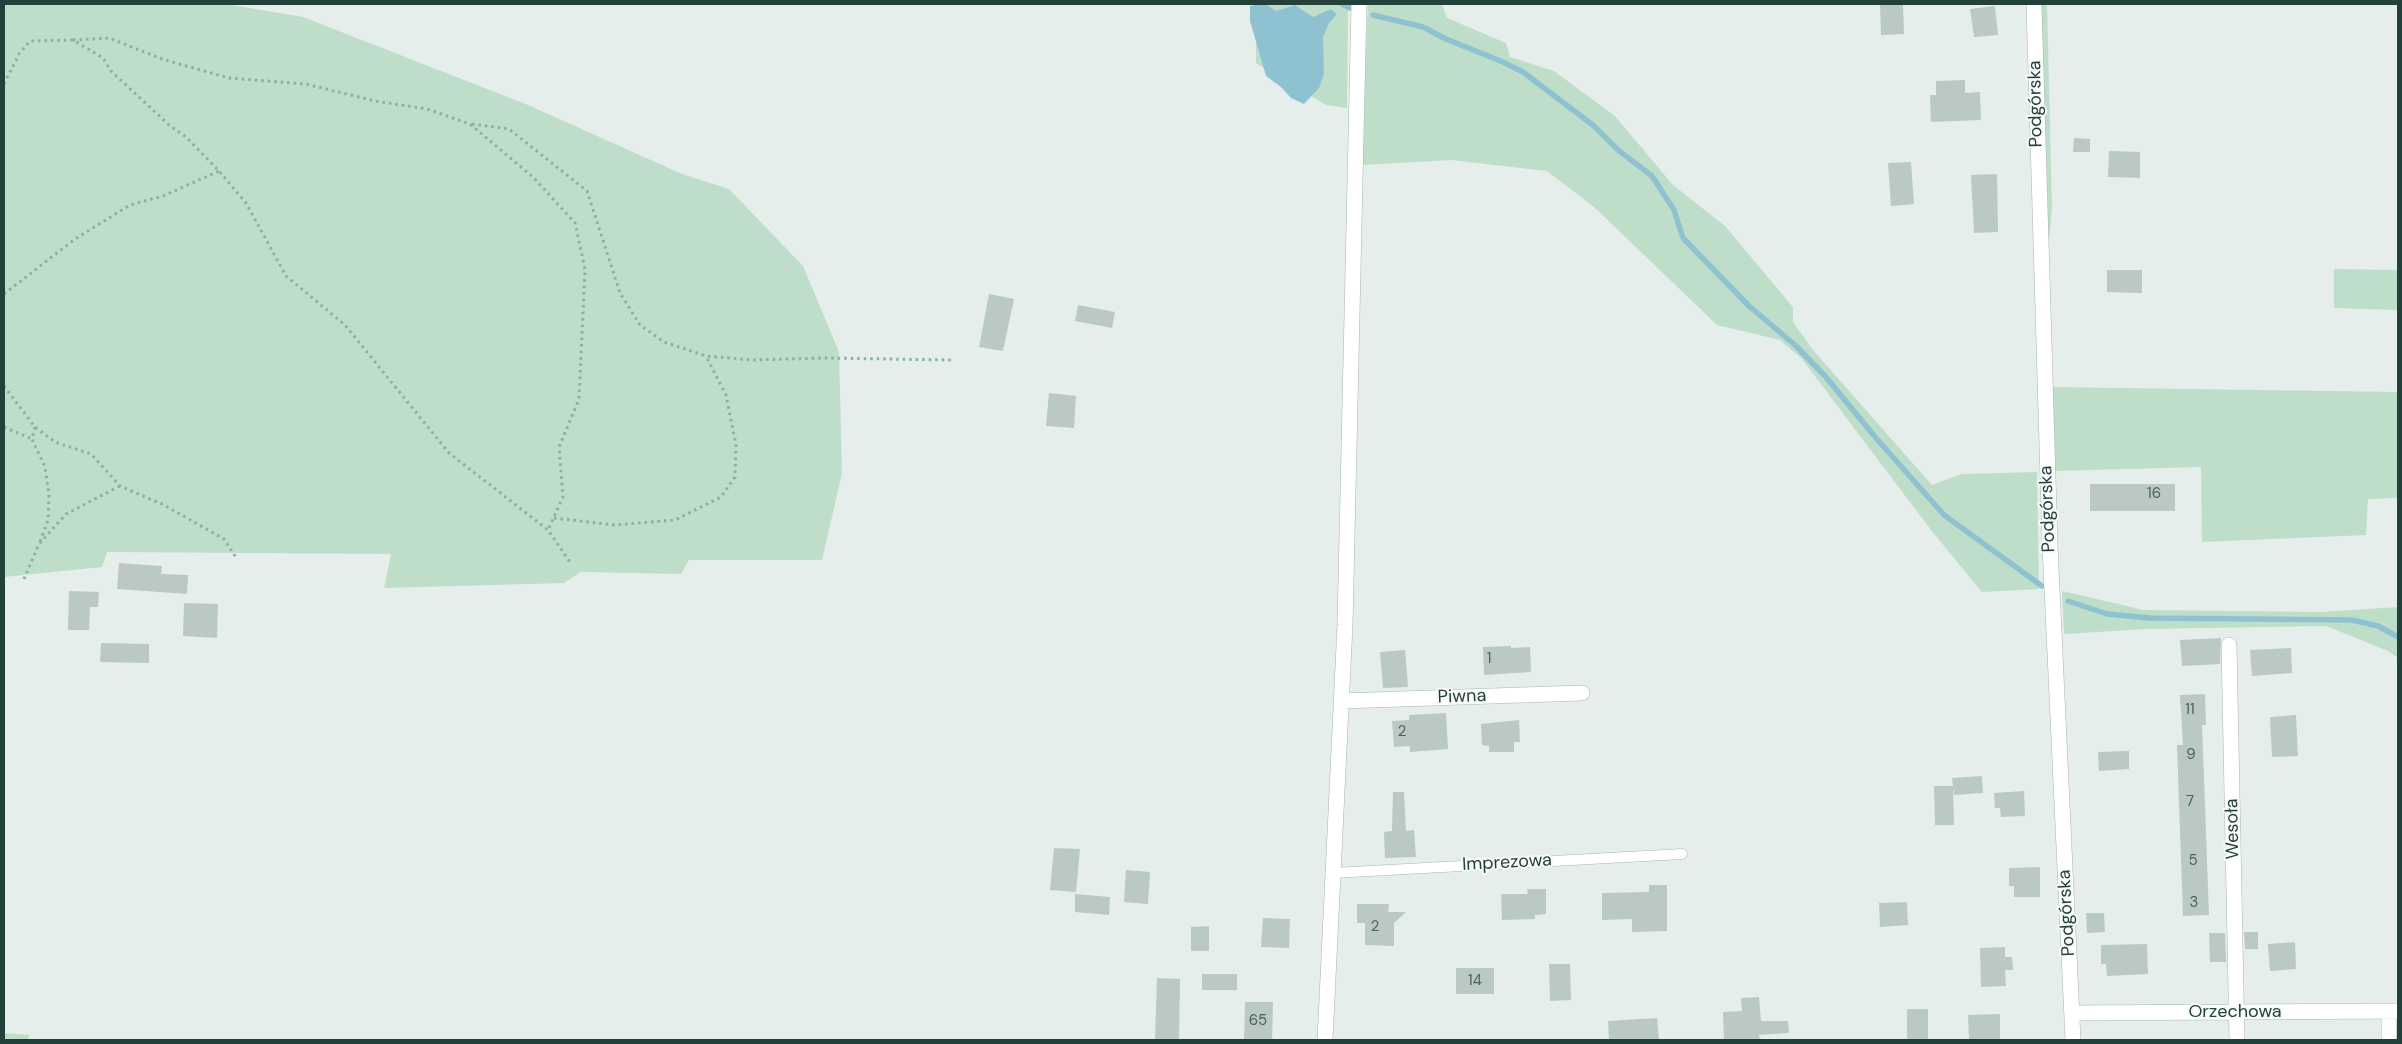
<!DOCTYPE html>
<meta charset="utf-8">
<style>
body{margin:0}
#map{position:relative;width:2402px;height:1044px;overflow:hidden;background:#e5eeeb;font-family:"DM Sans",sans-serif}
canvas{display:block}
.frame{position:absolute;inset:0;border:5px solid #24403a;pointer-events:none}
</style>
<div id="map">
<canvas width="2402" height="1044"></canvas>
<div class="frame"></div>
</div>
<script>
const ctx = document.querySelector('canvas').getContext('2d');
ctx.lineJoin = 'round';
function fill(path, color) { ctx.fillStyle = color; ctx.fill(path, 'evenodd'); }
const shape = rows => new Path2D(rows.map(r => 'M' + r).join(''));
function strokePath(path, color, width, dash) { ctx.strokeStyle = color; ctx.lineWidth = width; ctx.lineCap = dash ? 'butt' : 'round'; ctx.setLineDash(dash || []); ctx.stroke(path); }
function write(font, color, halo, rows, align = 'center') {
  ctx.font = font + ' "DM Sans",sans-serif'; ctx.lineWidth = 4; ctx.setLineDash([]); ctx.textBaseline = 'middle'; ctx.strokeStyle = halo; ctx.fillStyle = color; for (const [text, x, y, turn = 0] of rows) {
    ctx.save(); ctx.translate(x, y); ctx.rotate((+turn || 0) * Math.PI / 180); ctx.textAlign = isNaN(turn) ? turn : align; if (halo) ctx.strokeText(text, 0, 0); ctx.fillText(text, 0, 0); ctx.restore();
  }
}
fill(shape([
 [4,4,226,4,303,17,528,105,682,174,729,189,803,266,839,352,842,473,822,560,689,560,681,574,581,572,564,583,384,588,391,554,107,552,102,567,4,577],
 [1256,4,1348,4,1347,108,1326,105,1256,63],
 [1368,4,1442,4,1447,18,1506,43,1510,57,1554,71,1615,116,1673,185,1725,226,1793,307,1793,322,1813,350,1932,485,1962,474,2037,472,2039,589,1982,592,1931,530,1802,359,1780,340,1717,325,1594,207,1547,171,1451,160,1361,165],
 [2040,4,2047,4,2052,208,2047,263],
 [2334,269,2398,270,2398,310,2334,308],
 [2050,387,2398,392,2398,498,2368,499,2366,535,2202,542,2201,467,2054,471],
 [2062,591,2144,610,2322,612,2398,607,2398,658,2388,651,2326,626,2147,629,2064,634],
 [4,1033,29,1035,28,1040,4,1040]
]), '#bfdeca');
fill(shape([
 [1259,4,1266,4,1276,11,1295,5,1313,17,1331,9,1337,14,1329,23,1323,37,1324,74,1319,88,1304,104,1291,98,1281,87,1266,76,1250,21,1250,6]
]), '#8fc2d1');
strokePath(shape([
 [1342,4,1350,8],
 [1373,15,1423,27,1446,39,1503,62,1523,72,1594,126,1618,150,1652,176,1674,210,1683,238,1749,306,1795,345,1825,376,1876,438,1944,515,2042,586],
 [2068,601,2107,614,2150,618,2352,620,2378,626,2398,637]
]), '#8fc2d1', 5.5);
fill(shape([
 [1880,4,1903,4,1904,34,1881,35],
 [1995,6,1998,35,1974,37,1970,9],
 [1965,80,1965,93,1980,92,1981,120,1931,122,1930,95,1936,95,1936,81],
 [2074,138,2090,139,2090,152,2073,152],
 [2109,151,2140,152,2140,178,2108,177],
 [1911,162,1914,204,1891,206,1888,163],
 [1997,174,1998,232,1974,233,1971,175],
 [2107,270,2142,270,2142,293,2107,292],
 [989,294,1014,299,1003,351,979,347],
 [1078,305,1115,312,1112,328,1075,321],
 [1049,393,1076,396,1074,428,1046,426],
 [2090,484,2175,484,2175,511,2090,511],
 [119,563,162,566,161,574,188,575,187,594,117,589],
 [69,591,99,592,98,607,90,607,89,630,68,630],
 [184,603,218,604,217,638,183,636],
 [2221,638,2220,664,2182,666,2180,640],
 [101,643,149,644,149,663,100,662],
 [1511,646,1511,648,1530,647,1531,672,1484,675,1483,647],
 [2291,648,2292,673,2252,676,2250,650],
 [1405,650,1408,687,1383,688,1380,652],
 [2205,694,2206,725,2202,725,2209,915,2183,916,2177,745,2183,745,2180,695],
 [1446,713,1448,749,1410,752,1410,746,1394,747,1392,721,1409,720,1409,715],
 [2296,715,2298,756,2272,757,2270,717],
 [1519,720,1520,742,1514,742,1514,752,1489,752,1489,746,1482,745,1481,724],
 [2129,751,2129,769,2099,771,2098,752],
 [1982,776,1983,793,1954,795,1952,778],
 [1934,786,1953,786,1954,825,1935,825],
 [2024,791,2025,816,2001,817,2000,808,1995,808,1994,793],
 [1393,792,1404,792,1406,831,1414,830,1416,857,1385,858,1384,832,1392,831],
 [1054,848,1080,849,1076,892,1050,890],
 [2040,867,2040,897,2014,897,2014,886,2009,886,2009,868],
 [1126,870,1150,872,1148,904,1124,902],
 [1649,885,1667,885,1667,931,1632,932,1632,919,1602,920,1602,893,1649,892],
 [1527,889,1546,889,1546,914,1535,915,1535,919,1502,920,1501,894,1528,894],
 [1075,894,1110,897,1109,915,1075,912],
 [1907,902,1908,925,1880,927,1879,903],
 [1357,904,1389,904,1388,912,1406,912,1394,923,1394,946,1365,945,1365,923,1357,923],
 [2086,913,2104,913,2105,932,2087,933],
 [1263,918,1290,919,1289,948,1261,947],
 [1209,926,1209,951,1191,951,1191,927],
 [2244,932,2258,932,2258,949,2245,949],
 [2209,933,2225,933,2226,962,2210,962],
 [2295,942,2296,969,2270,971,2268,944],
 [2147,944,2148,974,2107,976,2106,964,2101,964,2101,945],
 [2005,947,2005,957,2012,957,2013,970,2005,970,2006,986,1981,987,1980,948],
 [1549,964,1570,964,1571,1000,1550,1001],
 [1456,968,1494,968,1494,994,1456,994],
 [1202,974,1237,974,1237,990,1202,990],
 [1157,978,1180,979,1179,1040,1155,1040],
 [1759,997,1761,1021,1788,1021,1789,1033,1759,1035,1760,1040,1724,1040,1723,1012,1742,1011,1741,998],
 [1245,1002,1273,1002,1272,1040,1244,1040],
 [1907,1009,1928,1009,1928,1040,1907,1040],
 [2000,1014,2000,1040,1969,1040,1968,1015],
 [1657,1018,1659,1039,1609,1040,1608,1021]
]), '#bac9c4');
const service = shape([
 [1333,873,1682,854]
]);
const minor = shape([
 [2034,4,2050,546,2073,1040],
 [2229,645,2237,1040],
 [1341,701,1582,693],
 [2389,1012,2389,1040],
 [2072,1013,2398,1011],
 [1325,1040,1345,625,1359,4]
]);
strokePath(service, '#a7b6b2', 11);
strokePath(minor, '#a7b6b2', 16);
strokePath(shape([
 [73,40,109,38,162,59,229,78,306,84,375,101,427,109,470,124,534,178,575,223,585,269,579,399,559,447,563,497,548,530],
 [4,84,19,54,30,41,73,40,103,58,111,71,169,125,186,137,219,171,246,203,286,276,345,325,449,453,548,530,570,562],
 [472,124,509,129,587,191,620,293,640,325,664,342,706,356,752,360,824,358,951,360],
 [4,294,75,239,130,205,163,196,219,171],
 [4,386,35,427,55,442,91,454,120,486,164,505,224,539,237,559],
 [4,427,32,439],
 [35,427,32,439,45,467,49,495,48,520,40,542],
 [554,518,615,525,675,520,721,497,735,477,736,445,726,395,706,356],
 [24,579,39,544,66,514,120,486]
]), '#86b1a7', 3, [2.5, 4]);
strokePath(service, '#fff', 10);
strokePath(minor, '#fff', 15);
write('15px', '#4a625c', null, [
 ["16",2154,494],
 ["1",1489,659],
 ["11",2190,710],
 ["2",1402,732],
 ["9",2191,755],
 ["7",2190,802],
 ["5",2193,861],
 ["3",2194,903],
 ["2",1375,927],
 ["14",1475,981],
 ["65",1258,1021]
]);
write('18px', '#24403a', '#f6faf8', [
 ["Podgórska",2036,104,-91],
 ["Podgórska",2048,509,-92],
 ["Piwna",1462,697,-2],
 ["Wesoła",2233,829,-91],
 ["Imprezowa",1507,863,-3],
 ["Podgórska",2067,913,-93],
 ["Orzechowa",2235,1012]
]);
</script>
